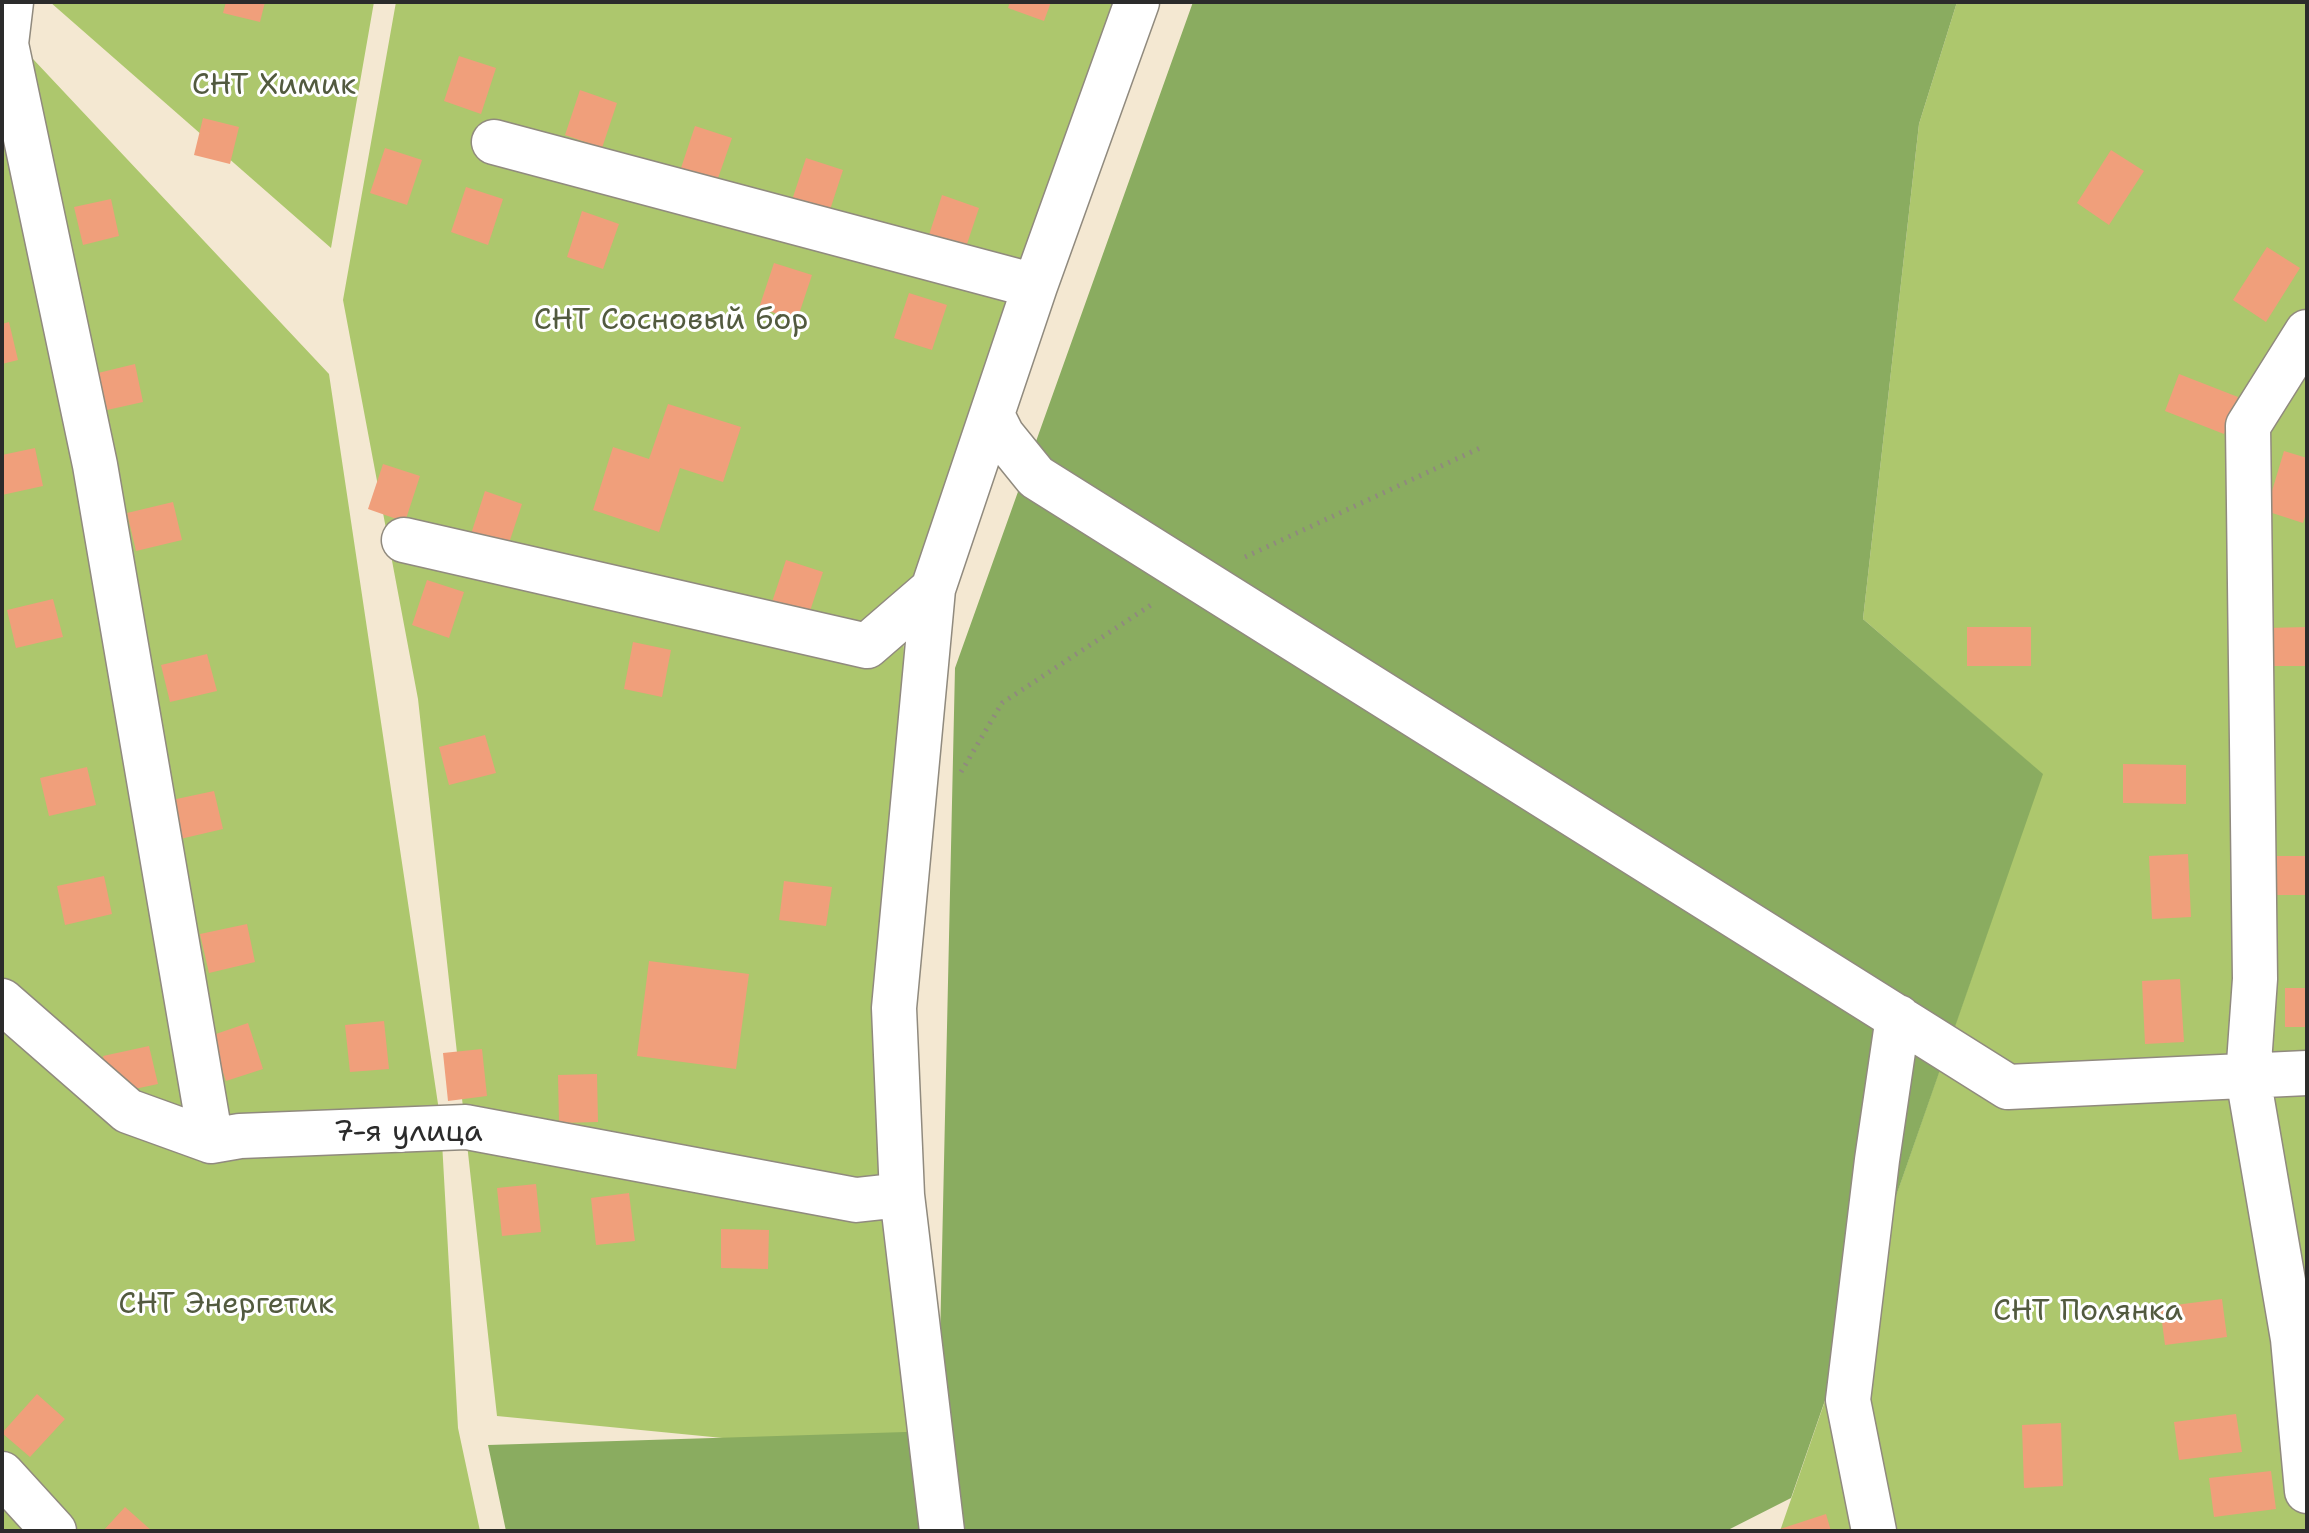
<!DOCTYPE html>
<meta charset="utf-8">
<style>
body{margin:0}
#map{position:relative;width:2309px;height:1533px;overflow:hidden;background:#f4e8d2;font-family:"Shantell Sans",sans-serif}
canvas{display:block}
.frame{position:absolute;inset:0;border:4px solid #2b2b2b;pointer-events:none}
</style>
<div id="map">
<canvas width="2309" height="1533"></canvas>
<div class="frame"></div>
</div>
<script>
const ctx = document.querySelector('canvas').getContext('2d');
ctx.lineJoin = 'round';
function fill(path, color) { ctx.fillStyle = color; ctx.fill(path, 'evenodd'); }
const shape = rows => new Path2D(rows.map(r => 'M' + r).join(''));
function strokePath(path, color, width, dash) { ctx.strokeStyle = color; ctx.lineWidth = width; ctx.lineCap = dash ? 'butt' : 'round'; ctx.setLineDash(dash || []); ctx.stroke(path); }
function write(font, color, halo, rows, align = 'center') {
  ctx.font = font + ' "Shantell Sans",sans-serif'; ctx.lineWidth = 6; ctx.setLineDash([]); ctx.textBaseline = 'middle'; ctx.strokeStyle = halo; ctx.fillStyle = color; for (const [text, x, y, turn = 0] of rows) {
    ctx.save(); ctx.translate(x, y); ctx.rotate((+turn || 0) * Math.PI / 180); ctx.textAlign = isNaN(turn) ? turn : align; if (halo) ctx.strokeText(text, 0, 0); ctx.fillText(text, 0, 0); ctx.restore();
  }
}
fill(shape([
 [50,2,374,2,331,248],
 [396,2,1136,2,903,602,918,1457,497,1416,418,699,343,300],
 [1957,2,2307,2,2307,1531,1780,1531,2042,774,1863,619,1919,124],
 [2,26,329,374,441,1124,458,1428,480,1531,2,1531]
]), '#adc76d');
fill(shape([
 [1193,2,1957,2,1919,124,1863,619,2043,774,1791,1498,1726,1531,506,1531,488,1445,938,1431,955,668]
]), '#8aac60');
fill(shape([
 [226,2,265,2,260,22,223,13],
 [1010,2,1051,2,1044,21,1008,8],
 [459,56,496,68,481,114,444,101],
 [580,90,617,103,602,148,565,135],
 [203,118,239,127,230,164,194,155],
 [695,126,732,138,716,184,680,171],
 [385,148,422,160,407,205,370,193],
 [2111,150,2144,171,2109,225,2077,203],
 [806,158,843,170,828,216,791,203],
 [466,187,503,199,488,245,451,232],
 [942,195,979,208,964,253,927,241],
 [111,199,119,236,83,245,74,207],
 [582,211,619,224,603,269,567,257],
 [2267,247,2300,268,2266,322,2233,300],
 [774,263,812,275,797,320,759,308],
 [909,293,947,305,932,350,894,338],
 [9,322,18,360,2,364,2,324],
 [135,364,143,402,107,410,98,373],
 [2179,374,2238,397,2224,434,2165,411],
 [668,404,741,427,723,482,680,468,659,532,593,510,613,447,649,459],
 [35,448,43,486,2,495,2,455],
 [2284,451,2307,458,2307,510,2303,523,2266,511],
 [383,464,420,476,405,522,368,509],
 [485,491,522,504,507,549,470,537],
 [173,502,182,540,136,551,127,513],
 [786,560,823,572,808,617,771,605],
 [427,580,464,592,449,638,412,625],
 [53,599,63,637,16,648,7,610],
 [1967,627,2031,627,2031,666,1967,666],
 [2307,627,2307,666,2266,666,2266,628],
 [633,642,671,650,662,697,624,689],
 [207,654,217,691,170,702,161,665],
 [485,735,496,773,449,785,439,747],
 [2123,764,2186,765,2186,804,2123,803],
 [87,767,96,805,49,816,40,778],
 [214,791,223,829,176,840,167,801],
 [2188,854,2191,917,2152,919,2149,856],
 [2274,856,2307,856,2307,895,2274,895],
 [104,876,112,914,65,925,57,886],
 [784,881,832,887,826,926,779,920],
 [247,924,255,962,209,973,200,934],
 [649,961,749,974,736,1069,637,1056],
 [2180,979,2184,1042,2145,1044,2142,981],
 [2285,988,2307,988,2307,1027,2285,1027],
 [384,1021,389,1069,350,1072,345,1025],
 [248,1023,263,1069,226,1081,210,1036],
 [149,1046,158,1084,111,1094,103,1056],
 [482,1049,487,1096,448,1101,443,1053],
 [597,1074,598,1122,559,1123,558,1075],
 [536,1184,541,1232,502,1236,497,1188],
 [629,1193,635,1241,596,1245,591,1198],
 [721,1229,769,1230,768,1269,721,1268],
 [2222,1299,2227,1337,2165,1345,2160,1307],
 [37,1394,65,1419,30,1457,2,1433],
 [2236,1414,2242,1452,2179,1460,2174,1422],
 [2061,1423,2063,1486,2024,1488,2022,1425],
 [2271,1471,2276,1509,2214,1517,2209,1478],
 [125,1507,152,1531,103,1531],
 [1826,1514,1831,1531,1777,1531,1777,1530]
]), '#f09f7b');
const minor = shape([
 [11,2,6,44,95,465,211,1141],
 [494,142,1035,286],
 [2307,332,2248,426,2255,979,2248,1077,2293,1339,2307,1491],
 [993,417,1002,435,1036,477,2008,1087,2307,1073],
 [404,540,867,646,933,589],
 [2,1001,128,1111,211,1141,240,1136,466,1127,856,1200,902,1195],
 [2,1474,54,1531],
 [942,1531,902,1195,894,1008,933,589,1035,286,1137,2],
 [1874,1531,1848,1400,1877,1160,1898,1017]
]);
strokePath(minor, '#908a7e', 47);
strokePath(shape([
 [1245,557,1480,448],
 [961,772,1002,703,1154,603]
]), '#908a7e', 5, [2, 6]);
strokePath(minor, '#fff', 44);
write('30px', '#525a3f', '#fff', [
 ["СНТ Химик",274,86],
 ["СНТ Сосновый бор",671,321],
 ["СНТ Энергетик",226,1305],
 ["СНТ Полянка",2088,1312]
]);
write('30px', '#2b2b2b', '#fff', [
 ["7-я улица",408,1133]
]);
</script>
